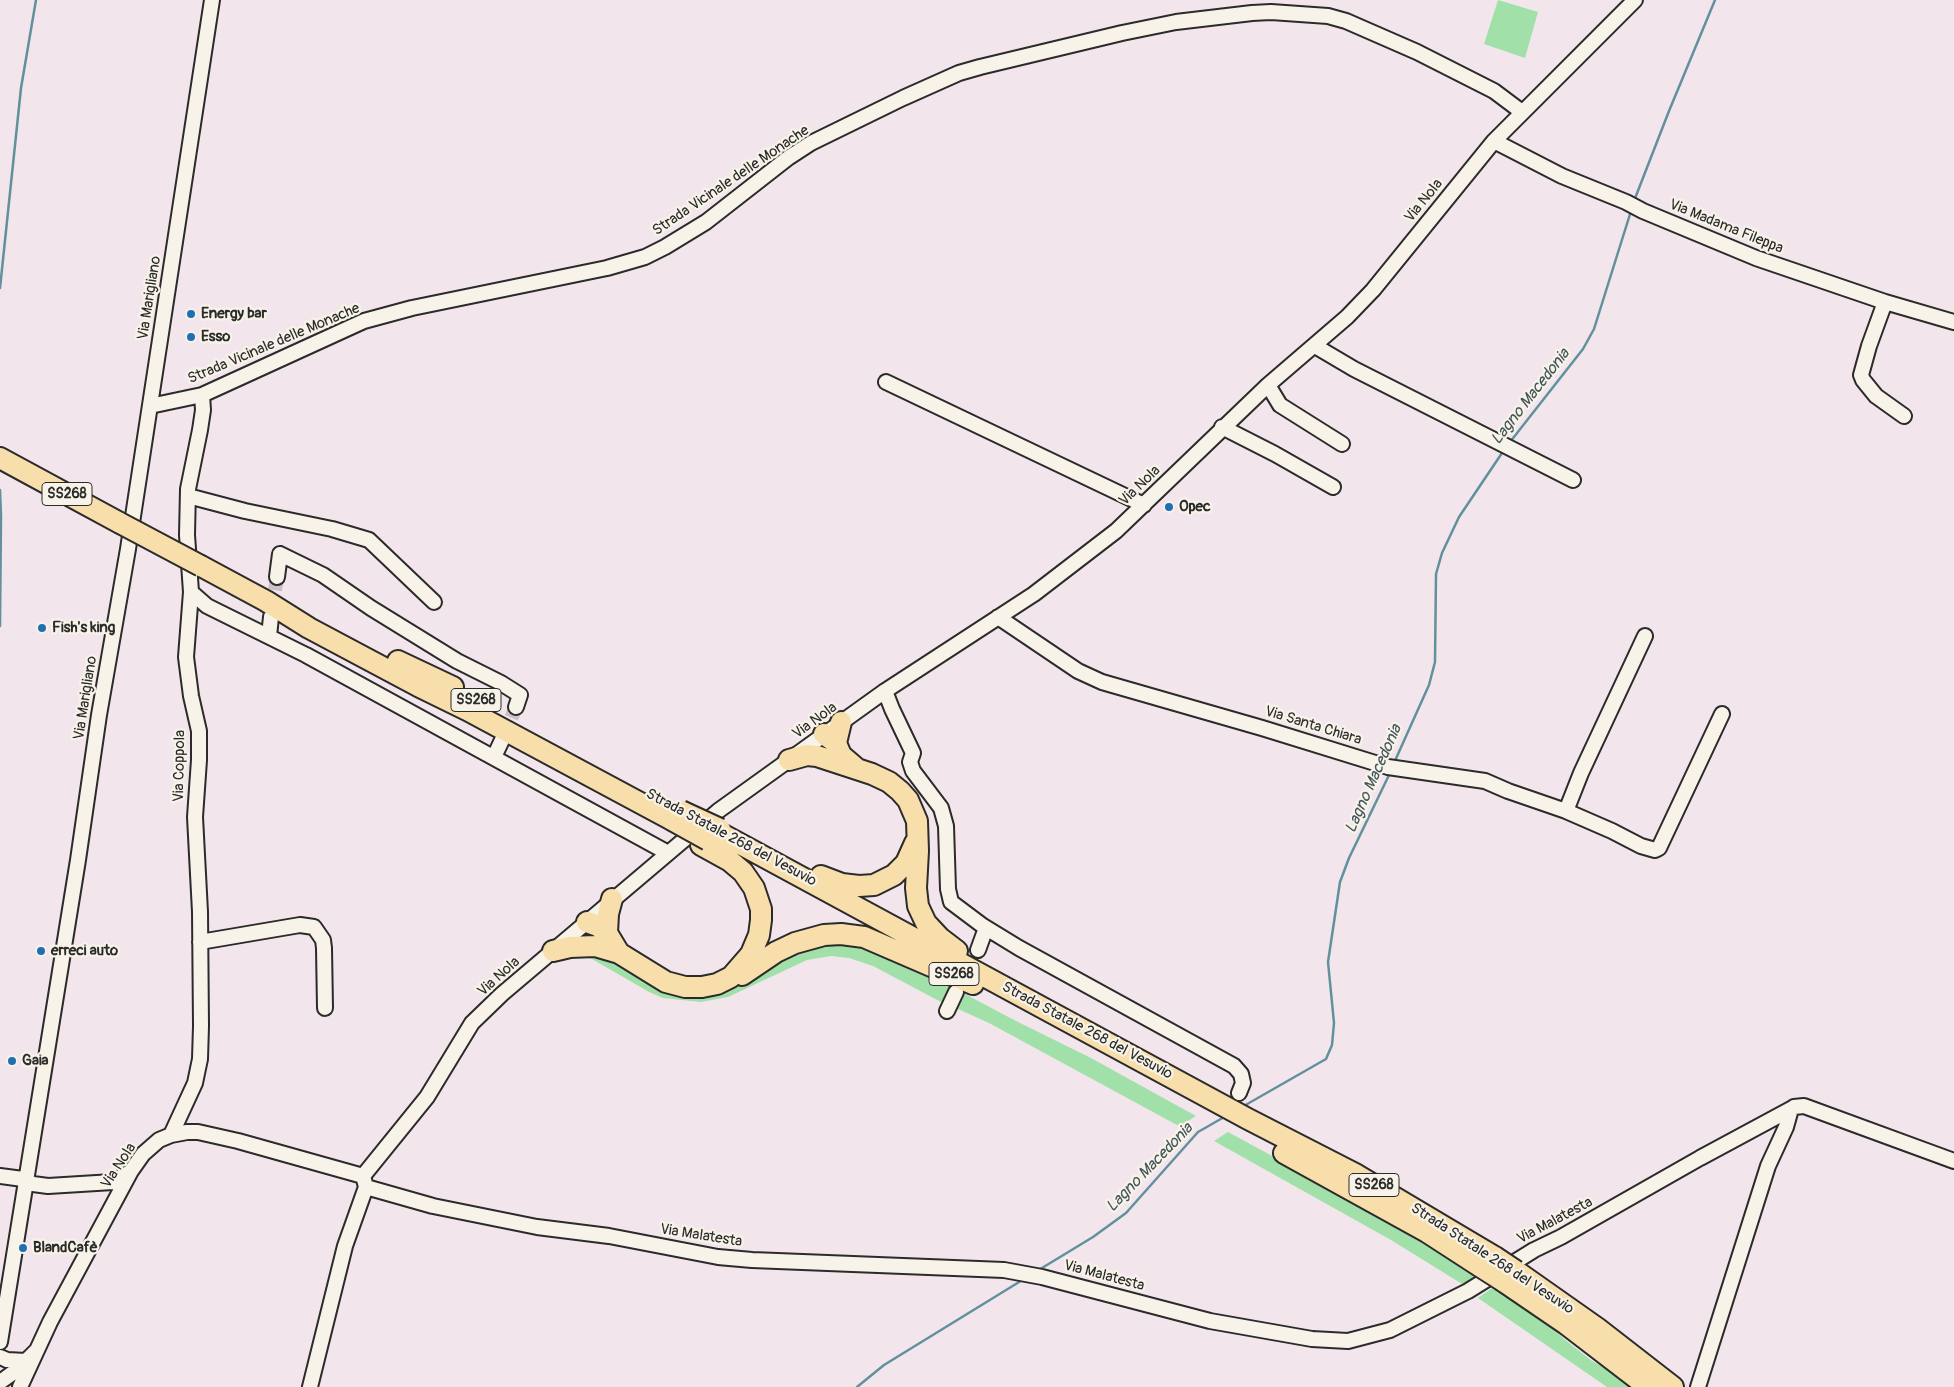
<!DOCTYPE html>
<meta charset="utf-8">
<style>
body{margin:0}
canvas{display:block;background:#f2e6ec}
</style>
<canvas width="1954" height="1387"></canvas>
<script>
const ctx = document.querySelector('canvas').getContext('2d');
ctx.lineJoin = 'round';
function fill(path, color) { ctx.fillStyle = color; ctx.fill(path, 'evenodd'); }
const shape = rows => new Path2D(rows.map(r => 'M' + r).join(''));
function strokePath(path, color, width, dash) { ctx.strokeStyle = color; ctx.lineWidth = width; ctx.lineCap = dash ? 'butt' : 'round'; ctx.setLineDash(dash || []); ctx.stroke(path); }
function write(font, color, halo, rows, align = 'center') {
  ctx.font = font + ' Pangolin,sans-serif'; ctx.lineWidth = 4.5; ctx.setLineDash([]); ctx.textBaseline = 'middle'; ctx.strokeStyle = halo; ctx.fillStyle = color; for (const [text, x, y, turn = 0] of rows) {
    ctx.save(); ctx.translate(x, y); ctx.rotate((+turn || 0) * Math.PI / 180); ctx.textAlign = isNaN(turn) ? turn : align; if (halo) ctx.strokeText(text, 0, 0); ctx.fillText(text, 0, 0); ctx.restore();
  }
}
fill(shape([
 [1498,0,1538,12,1525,58,1484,44],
 [837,939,895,956,951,987,943,1003,873,966,849,958,831,956,807,960,728,997,701,1002,663,998,649,992,592,959,570,955,598,952,676,993,788,950],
 [965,994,1016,1021,1091,1058,1196,1116,1183,1124,1177,1125,989,1023,958,1009],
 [1228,1132,1361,1204,1483,1278,1467,1287,1391,1240,1214,1141],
 [1495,1286,1546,1321,1564,1339,1592,1361,1617,1374,1634,1387,1607,1387,1478,1298]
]), '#a1e0a8');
strokePath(shape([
 [1634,201,1669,111,1715,0],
 [0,288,21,88,36,0],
 [1510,442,1583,349,1594,329,1631,211],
 [0,490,1,516,0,626],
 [1394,763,1429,685,1435,662,1436,574,1442,553,1459,517,1504,450],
 [1242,1107,1326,1059,1332,1045,1334,1023,1328,962,1340,882,1349,858,1390,773],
 [1037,1271,1093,1237,1126,1213,1198,1132,1226,1116],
 [857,1387,884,1365,1024,1279]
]), '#63909d', 2.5);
strokePath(shape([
 [272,611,277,577],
 [503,737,516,707]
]), '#cac1c5', 14, [14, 7]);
const minor = shape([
 [1494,141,1562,176,1626,202,1643,211,1756,258,1885,302,1954,322],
 [1885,302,1869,346,1861,375,1863,380,1876,396,1904,416],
 [1315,346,1354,369,1573,480],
 [886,382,1144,505],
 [1268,385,1280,405,1342,444],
 [150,406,202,395,364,321,412,308,607,268,645,257,665,247,706,222,788,158,811,143,903,98,959,73,980,67,1122,33,1176,22,1252,13,1271,12,1328,16,1346,21,1417,52,1494,91,1522,112],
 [1222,427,1275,454,1333,487],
 [188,496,245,511,332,529,369,540,434,602],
 [277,577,280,554,323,575,371,608,457,661,501,683,520,695,516,707],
 [191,592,207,606,306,655,668,853],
 [998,617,1078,671,1102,682,1262,728,1388,767,1485,781,1508,791,1566,811,1612,831,1641,846,1655,850,1659,848,1722,714],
 [269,636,271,617],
 [885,691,892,709,913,753,910,762,913,771,941,808,946,826,948,889,951,902,983,926,1019,948,1234,1066,1241,1074,1243,1083,1239,1093],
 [494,757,502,740],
 [1566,811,1581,773,1645,636],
 [200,942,300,925,314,927,323,940,324,948,325,1008],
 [978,950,986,928],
 [947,1011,956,992],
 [171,1135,195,1083,200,1059,201,1026,200,912,195,817,199,760,199,731,191,696,186,657,191,592,187,535,188,489,200,430,203,410,202,395],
 [0,1176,23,1179,33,1184,48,1186,113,1182,130,1172],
 [363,1176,366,1187,433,1206,537,1227,609,1236,718,1257,752,1260,1004,1270,1042,1277,1210,1321,1312,1339,1348,1341,1390,1330,1468,1291,1534,1250,1561,1237,1700,1158,1791,1109],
 [0,1342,78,860,99,715,128,549,212,0],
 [0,1357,7,1360,26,1361,36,1351],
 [0,1382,21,1367,26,1361],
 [20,1387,50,1322,131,1171,143,1154,159,1140,171,1135,187,1132,198,1132,238,1141,363,1176,427,1097,472,1023,502,994,718,811,885,691,1034,594,1116,531,1268,385,1347,317,1373,290,1494,141,1635,0],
 [310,1387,345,1246,366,1187],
 [1698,1387,1768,1166,1786,1127,1791,1109,1794,1107,1804,1106,1954,1161]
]);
const highway = shape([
 [0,458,120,523],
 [201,566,266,601,309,628,418,686,467,710,672,820],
 [398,661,453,687],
 [824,734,836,743,841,755,855,767],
 [836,743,841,722],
 [789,760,807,755,817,756,872,774,889,782,900,791,908,800,917,821,918,851,916,888,918,906,926,923,940,938,957,951],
 [718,832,1248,1119,1357,1175,1495,1257],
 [821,876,842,884,859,886,874,885,894,875,906,863,915,843],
 [587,922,598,926,607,933,619,953],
 [607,933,608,914,612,899],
 [553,951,570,947,595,946,619,953,666,982,685,987,702,987,717,984,731,977,751,954,759,935,761,920,761,909,754,888,743,872,730,861,701,845],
 [742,975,776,952,795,943,824,935,841,934,864,937,973,984],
 [1284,1153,1427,1232,1481,1267],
 [1516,1271,1597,1328,1673,1387],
 [1503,1281,1566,1324,1648,1387]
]);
strokePath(minor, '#2b2b2b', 18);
strokePath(highway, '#2b2b2b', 24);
strokePath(minor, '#f7f3e8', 14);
strokePath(highway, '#f8deab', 20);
const highwayBridge = shape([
 [120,523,201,566],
 [681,811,720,829],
 [672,820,708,840],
 [1495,1257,1516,1271],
 [1481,1267,1503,1281]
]);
strokePath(highwayBridge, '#2b2b2b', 24, []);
strokePath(highwayBridge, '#f8deab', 20);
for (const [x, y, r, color] of [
 [191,314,5,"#1f6fb2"],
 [191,337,5,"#1f6fb2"],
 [1169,507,5,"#1f6fb2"],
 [42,628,5,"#1f6fb2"],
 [41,951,5,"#1f6fb2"],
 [12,1061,5,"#1f6fb2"],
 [23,1248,5,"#1f6fb2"]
]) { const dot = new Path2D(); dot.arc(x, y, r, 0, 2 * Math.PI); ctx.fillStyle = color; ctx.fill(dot); strokePath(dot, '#f7f3e8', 2); }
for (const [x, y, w] of [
 [67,494,50],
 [476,700,50],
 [954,974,50],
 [1374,1185,50]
]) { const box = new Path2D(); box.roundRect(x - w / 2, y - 11.5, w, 23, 4); ctx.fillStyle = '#f7f3e8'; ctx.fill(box); strokePath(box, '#2b2b2b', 1); }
write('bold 14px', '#2b2b2b', null, [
 ["SS268",67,494],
 ["SS268",476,700],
 ["SS268",954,974],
 ["SS268",1374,1185]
]);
write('15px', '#2b2b2b', '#f7f3e8', [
 ["Strada Vicinale delle Monache",731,181,-34],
 ["Via Nola",1424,201,-51],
 ["Via Madama Fileppa",1726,227,22],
 ["Via Marigliano",150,298,-81],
 ["Strada Vicinale delle Monache",274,344,-23],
 ["Via Nola",1140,486,-44],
 ["Via Marigliano",86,698,-81],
 ["Via Nola",815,721,-36],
 ["Via Santa Chiara",1313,726,17],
 ["Via Coppola",180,766,-89],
 ["Strada Statale 268 del Vesuvio",731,838,28],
 ["Via Nola",499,977,-42],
 ["Strada Statale 268 del Vesuvio",1087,1031,28],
 ["Via Nola",119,1166,-57],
 ["Via Malatesta",1555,1221,-28],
 ["Via Malatesta",701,1236,9],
 ["Strada Statale 268 del Vesuvio",1492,1259,33],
 ["Via Malatesta",1104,1276,15]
]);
write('bold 15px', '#2b2b2b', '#f7f3e8', [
 ["Energy bar",201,314],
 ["Esso",201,337],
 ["Opec",1179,507],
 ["Fish's king",52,628],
 ["erreci auto",51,951],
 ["Gaia",22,1061],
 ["BlandCafè",33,1248]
], 'left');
write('italic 16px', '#42555a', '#f7f3e8', [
 ["Lagno Macedonia",1531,397,-52],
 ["Lagno Macedonia",1374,779,-66],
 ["Lagno Macedonia",1150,1168,-46]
]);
</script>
